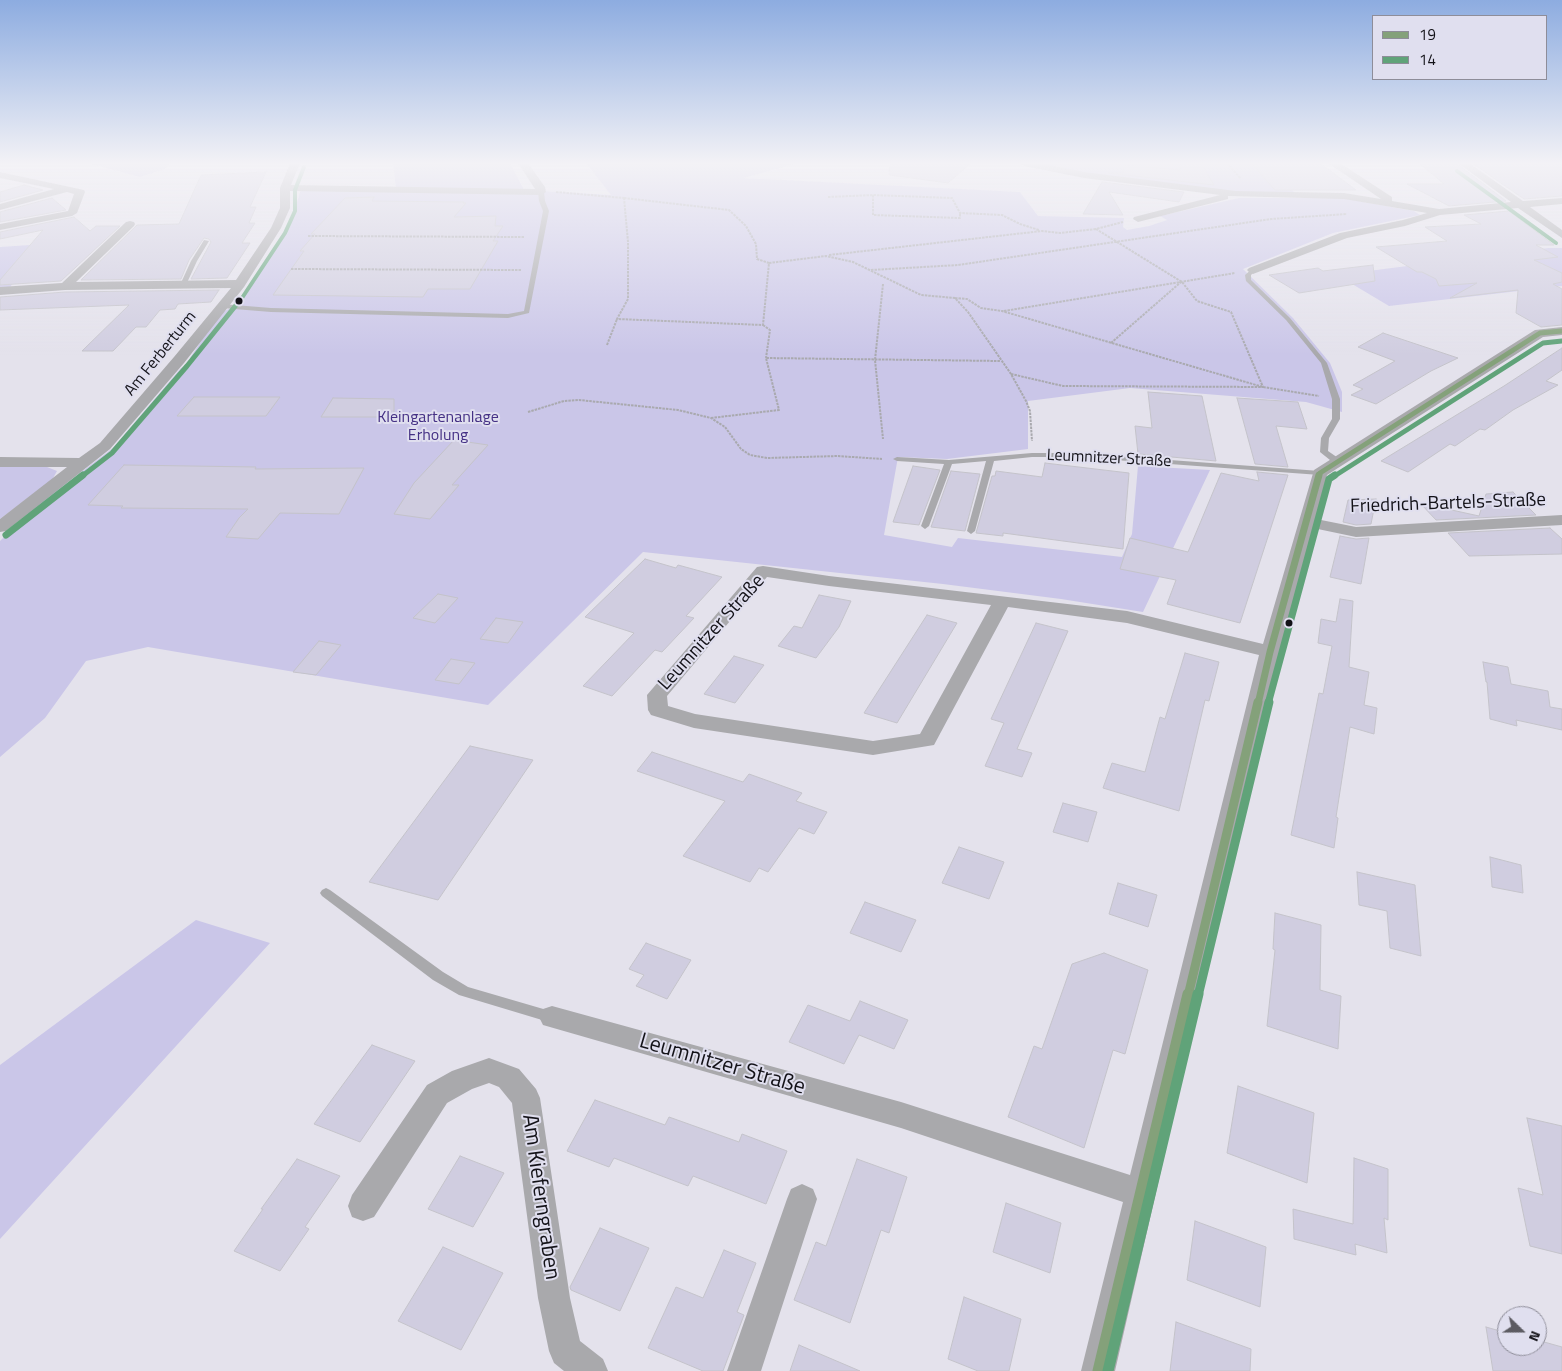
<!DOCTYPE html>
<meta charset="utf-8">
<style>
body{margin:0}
#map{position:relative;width:1562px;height:1371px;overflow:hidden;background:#e4e2ec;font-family:"Titillium Web",sans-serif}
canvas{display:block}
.legend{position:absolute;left:1372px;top:15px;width:175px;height:65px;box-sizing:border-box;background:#e0dfef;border:1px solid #8e8d99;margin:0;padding:6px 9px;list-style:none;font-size:15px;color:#131218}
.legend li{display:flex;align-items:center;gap:10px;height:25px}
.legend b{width:25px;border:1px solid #8e8d99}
.north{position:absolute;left:1497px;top:1306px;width:50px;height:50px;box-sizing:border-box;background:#e0dfef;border:1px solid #8e8d99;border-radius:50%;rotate:112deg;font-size:14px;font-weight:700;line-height:20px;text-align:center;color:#131218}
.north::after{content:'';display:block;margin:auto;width:18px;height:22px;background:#5c5b62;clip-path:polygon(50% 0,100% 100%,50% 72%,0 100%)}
</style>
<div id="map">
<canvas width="1562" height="1371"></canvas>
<ul class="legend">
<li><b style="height:6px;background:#84a17a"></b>19</li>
<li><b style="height:6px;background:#60a379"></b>14</li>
</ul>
<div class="north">N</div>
</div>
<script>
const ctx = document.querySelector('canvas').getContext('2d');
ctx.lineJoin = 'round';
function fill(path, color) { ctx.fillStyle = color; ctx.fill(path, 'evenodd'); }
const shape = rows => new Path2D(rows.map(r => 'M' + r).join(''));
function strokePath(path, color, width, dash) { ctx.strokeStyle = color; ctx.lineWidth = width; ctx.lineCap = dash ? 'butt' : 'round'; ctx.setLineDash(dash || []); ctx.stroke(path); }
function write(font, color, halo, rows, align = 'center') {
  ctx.font = font + ' "Titillium Web",sans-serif'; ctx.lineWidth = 4; ctx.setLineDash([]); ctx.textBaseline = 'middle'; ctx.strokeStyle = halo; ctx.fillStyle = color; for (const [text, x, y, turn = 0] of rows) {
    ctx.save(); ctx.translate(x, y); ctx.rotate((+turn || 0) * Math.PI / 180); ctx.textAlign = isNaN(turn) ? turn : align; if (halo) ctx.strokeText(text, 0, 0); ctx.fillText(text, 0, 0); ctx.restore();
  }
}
fill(shape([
 [88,163,169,163,165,169,140,177],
 [393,163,510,163,524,190,611,195,586,163,797,163,744,178,1020,192,1038,216,1124,218,1123,227,1127,230,1149,226,1167,220,1160,216,1239,198,1342,198,1414,211,1420,215,1333,233,1243,269,1293,318,1330,363,1342,392,1342,412,1306,402,1130,388,1028,401,1028,449,947,459,898,457,884,535,952,547,958,538,1122,557,1132,534,1138,466,1210,470,1143,612,1061,599,943,584,643,552,488,705,148,647,86,661,45,718,0,757,0,541,30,511,113,448,181,368,193,362,190,358,219,314,240,303,290,226,301,189,396,189],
 [1037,163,1264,163,1295,193,1238,193,1083,174],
 [45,244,10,287,0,288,0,247],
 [1548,248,1562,248,1562,286,1389,306,1337,275],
 [0,467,47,467,57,471,52,480,0,519],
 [196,920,270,943,0,1239,0,1065]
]), '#cac6e8');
const building = shape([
 [890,163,971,163,948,183,889,175,890,163],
 [1180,163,1201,163,1214,185,1108,173,1123,173,1124,165,1180,170,1180,163],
 [1251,163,1320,163,1356,190,1275,190,1251,163],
 [1419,163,1456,163,1506,201,1449,206,1407,184,1444,184,1419,163],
 [1472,163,1562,163,1562,196,1524,199,1472,163],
 [266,172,250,207,256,207,249,223,255,223,242,243,250,243,227,278,191,279,211,242,209,239,204,238,189,260,181,279,81,280,137,225,179,224,201,175,266,172],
 [1102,182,1184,192,1179,202,1109,192,1123,215,1083,214,1102,182],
 [24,185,43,190,0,202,0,192,24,185],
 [374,197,372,201,464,202,463,203,466,203,454,217,496,216,495,226,503,226,493,241,498,241,470,289,428,289,423,297,273,295,304,251,300,251,315,234,311,234,345,198,374,197],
 [52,198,66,210,0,222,0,212,52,198],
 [1509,211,1554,245,1536,245,1558,257,1534,260,1562,273,1562,282,1553,284,1562,289,1562,325,1541,327,1516,313,1518,290,1450,298,1477,283,1439,286,1436,279,1422,272,1417,272,1376,247,1447,241,1425,227,1481,224,1464,215,1509,211],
 [74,217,90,231,96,226,120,226,61,281,0,285,0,280,43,230,0,239,0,232,74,217],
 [1373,265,1375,281,1299,293,1269,275,1318,268,1323,271,1373,265],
 [219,290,211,302,178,304,175,309,160,310,146,327,136,327,113,351,82,351,129,305,0,310,0,297,65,292,219,290],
 [1383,333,1458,358,1431,371,1376,404,1351,395,1363,389,1353,385,1395,361,1358,347,1383,333],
 [1562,348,1562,370,1546,381,1558,385,1513,410,1485,430,1480,429,1455,446,1450,444,1408,472,1381,461,1504,386,1562,348],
 [1148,392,1202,396,1216,461,1138,454,1135,426,1152,428,1148,392],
 [194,397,280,397,266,416,177,416,194,397],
 [333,398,394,399,394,417,321,417,333,398],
 [1237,398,1298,402,1307,429,1276,426,1288,467,1255,464,1237,398],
 [454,440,488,445,452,485,459,485,430,519,394,514,414,483,454,440],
 [1045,463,1129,473,1123,549,1003,533,1003,536,976,533,992,476,995,476,996,471,1042,477,1045,463],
 [124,465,256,467,255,469,364,468,339,514,280,513,258,539,226,537,239,518,248,509,121,508,123,506,88,505,124,465],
 [913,466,940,470,919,525,893,522,913,466],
 [951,471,980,474,965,531,931,527,951,471],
 [1257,472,1288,475,1240,623,1167,604,1176,580,1120,569,1130,538,1188,552,1221,473,1259,481,1257,472],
 [1513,492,1536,515,1436,520,1420,503,1479,516,1486,494,1513,492],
 [1376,499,1371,524,1356,525,1343,522,1348,500,1376,499],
 [1550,528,1562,539,1562,554,1469,556,1448,533,1550,528],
 [1340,536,1356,539,1369,538,1361,584,1330,577,1340,536],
 [645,559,676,568,678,565,722,577,686,616,694,618,662,652,655,650,612,696,583,686,634,633,585,617,645,559],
 [438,594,458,598,435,623,413,618,438,594],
 [819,595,851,601,839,627,816,658,778,646,794,626,802,628,819,595],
 [1340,599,1353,601,1349,667,1369,672,1364,705,1377,708,1374,734,1350,727,1336,817,1338,818,1334,848,1291,835,1319,693,1323,694,1332,646,1318,643,1321,619,1336,622,1340,599],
 [927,615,957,623,897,723,864,713,927,615],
 [496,618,523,622,508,643,480,639,496,618],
 [1036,623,1068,631,1017,749,1032,753,1022,777,985,766,1004,723,991,719,1036,623],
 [319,641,341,645,316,675,293,672,319,641],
 [1185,653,1219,662,1209,701,1205,700,1179,811,1103,788,1112,763,1145,772,1160,717,1165,719,1185,653],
 [734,656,764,665,735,703,704,694,734,656],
 [451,659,475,663,459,684,435,680,451,659],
 [1483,662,1508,667,1511,684,1548,691,1550,707,1562,709,1562,730,1516,720,1517,726,1490,719,1487,682,1486,682,1483,662],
 [470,746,533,760,438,900,369,882,470,746],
 [652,752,743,782,749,774,802,793,796,801,827,812,814,834,799,828,768,872,759,868,750,882,683,856,725,801,637,771,652,752],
 [1063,803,1097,812,1088,842,1053,832,1063,803],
 [959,847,1004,862,989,899,942,883,959,847],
 [1490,857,1521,865,1523,893,1492,887,1490,857],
 [1357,872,1415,885,1421,956,1390,948,1387,911,1359,905,1357,872],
 [1118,883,1157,895,1148,927,1109,914,1118,883],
 [865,902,916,920,901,952,850,933,865,902],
 [1275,913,1321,925,1320,990,1341,996,1338,1049,1267,1026,1275,950,1273,949,1275,913],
 [646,943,691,960,667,999,636,986,644,975,629,969,646,943],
 [1104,953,1148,970,1125,1054,1113,1050,1084,1148,1008,1117,1034,1046,1042,1049,1072,964,1104,953],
 [860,1001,908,1020,894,1049,859,1035,844,1064,789,1042,808,1005,850,1021,860,1001],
 [372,1045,415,1061,360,1142,314,1124,372,1045],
 [1238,1086,1314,1113,1307,1183,1227,1153,1238,1086],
 [595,1100,665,1125,669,1117,739,1142,742,1134,787,1151,766,1204,693,1176,688,1186,614,1158,609,1167,567,1151,595,1100],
 [1527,1118,1562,1126,1562,1254,1530,1246,1518,1188,1543,1195,1527,1118],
 [460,1156,504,1173,473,1227,428,1209,460,1156],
 [1354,1158,1388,1169,1388,1220,1384,1218,1387,1253,1355,1244,1356,1255,1294,1239,1293,1209,1353,1224,1354,1158],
 [297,1159,340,1176,305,1227,309,1229,280,1271,234,1251,263,1209,261,1209,297,1159],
 [857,1159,907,1177,889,1233,881,1230,850,1323,794,1300,816,1242,826,1246,857,1159],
 [1006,1203,1061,1223,1050,1273,993,1252,1006,1203],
 [1195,1221,1266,1247,1260,1307,1187,1280,1195,1221],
 [600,1228,649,1248,620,1311,571,1290,570,1287,600,1228],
 [443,1247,503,1273,461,1350,398,1321,443,1247],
 [724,1250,756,1263,737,1312,744,1315,723,1371,703,1371,648,1348,676,1287,703,1298,724,1250],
 [964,1297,1021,1319,1009,1371,978,1371,948,1359,964,1297],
 [1176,1322,1251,1349,1250,1371,1170,1371,1176,1322],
 [1486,1327,1507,1333,1507,1346,1537,1346,1537,1340,1562,1347,1562,1371,1493,1371,1486,1327],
 [799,1345,860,1371,790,1371,799,1345]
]);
fill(building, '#d0cde0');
strokePath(building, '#c4c3ca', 1);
strokePath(shape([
 [1227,163,1241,179],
 [556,192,624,198],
 [873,195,873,215,960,218,960,213],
 [828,197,873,195,952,198,960,213,1002,215,1020,224,1039,230],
 [624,198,729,210,746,226,756,244,757,259,769,263,763,325,617,319,628,299,628,242,624,198],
 [308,236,525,237],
 [829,255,1042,231,1060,233,1096,229],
 [769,263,826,256,853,262,921,295,955,298,968,312,1011,374,1026,401,1030,411,1032,441],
 [291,269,521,270],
 [871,270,958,265,1271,219,1347,214],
 [883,284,875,360,883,439],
 [955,298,967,299,981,308,1002,311,1263,387,1319,396],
 [1004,311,1235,273],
 [763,325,770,330,766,358],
 [1111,343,1181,282],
 [607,345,617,319],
 [1011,374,1063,386,1263,387,1231,312,1197,301,1182,282,1096,229,1123,222],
 [528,412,564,401,579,400,678,410,711,418,725,427,741,449,750,455,767,458,838,456,882,459],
 [711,418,779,410,766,358,1000,361]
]), '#a9a9ae', 2, [2.5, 1]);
fill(shape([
 [541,190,544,192,545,201,549,211,529,313,508,318,271,312,222,308,219,306,222,304,271,308,508,314,524,311,543,211,539,201,538,192,541,190],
 [204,240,209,241,197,261,186,285,181,286,180,285,191,261,204,240],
 [1253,268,1256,270,1251,275,1251,280,1290,318,1327,363,1340,399,1340,419,1329,438,1328,451,1341,460,1341,464,1335,464,1320,452,1321,438,1332,419,1332,399,1321,363,1286,320,1246,281,1245,275,1253,268],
 [1032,453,1074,453,1320,471,1324,473,1320,475,1074,457,1032,457,994,461,975,531,971,534,967,531,986,461,952,464,929,526,925,529,921,526,944,464,897,461,893,459,897,457,949,460,1032,453],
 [326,888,330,890,443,972,468,987,557,1013,559,1017,557,1021,552,1023,459,995,433,980,322,896,320,893,322,890,326,888]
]), '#a9a9ac');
fill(shape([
 [290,163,300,163,291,185,535,189,518,163,528,163,545,187,546,192,541,195,290,191,290,208,281,228,244,287,184,363,110,449,6,531,0,532,0,519,67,467,0,467,0,457,79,458,100,443,174,357,231,288,65,290,0,295,0,287,62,283,126,222,130,221,134,222,135,224,134,226,76,282,236,280,271,228,280,208,280,188,290,163],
 [1019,163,1039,163,1084,172,1236,191,1344,193,1381,199,1328,163,1340,163,1392,197,1392,201,1439,209,1511,202,1458,163,1469,163,1523,201,1562,198,1562,204,1530,207,1562,230,1562,238,1518,208,1440,215,1405,226,1347,238,1253,274,1249,272,1247,270,1249,268,1340,233,1403,220,1427,213,1344,199,1228,196,1228,199,1138,222,1133,219,1134,217,1220,195,1084,178,1024,166,1019,163],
 [0,172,84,190,85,192,77,213,72,216,0,230,0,224,68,211,74,194,67,192,0,210,0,204,54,189,0,178,0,172],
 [1562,327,1562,335,1543,337,1327,475,1316,519,1356,527,1562,515,1562,525,1356,537,1313,528,1280,652,1115,1371,1081,1371,1123,1202,901,1128,543,1025,539,1017,543,1009,552,1006,901,1102,1130,1175,1259,655,1127,623,1008,607,934,745,873,755,694,728,651,715,648,710,647,695,757,567,763,566,829,576,1127,611,1263,644,1314,470,1535,330,1562,327],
 [767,577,829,586,991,605,920,734,873,741,695,714,668,706,667,696,767,577],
 [489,1058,519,1069,536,1089,540,1098,570,1298,580,1341,603,1359,608,1371,564,1371,554,1363,549,1351,538,1298,512,1103,499,1087,489,1083,472,1089,447,1103,374,1217,363,1221,352,1217,348,1206,352,1195,427,1085,452,1071,489,1058],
 [802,1184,813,1189,817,1199,761,1371,727,1371,787,1199,791,1189,802,1184]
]), '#a9a9ac');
strokePath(shape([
 [1319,477,1320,473,1540,333,1562,331]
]), '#84a17a', 5);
strokePath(shape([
 [1258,704,1270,652,1319,475]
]), '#84a17a', 7);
strokePath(shape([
 [1188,996,1258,702]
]), '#84a17a', 9);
strokePath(shape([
 [1098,1371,1188,994]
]), '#84a17a', 11);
strokePath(shape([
 [1457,171,1556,243],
 [240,301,285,233,295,211,295,190,304,167]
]), '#60a379', 4);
strokePath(shape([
 [81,477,112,453,187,366,241,299],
 [1333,477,1543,343,1562,341]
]), '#60a379', 5);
strokePath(shape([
 [6,535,83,475],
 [1268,704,1329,479,1335,475]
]), '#60a379', 7);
strokePath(shape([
 [1198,996,1269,702]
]), '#60a379', 9);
strokePath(shape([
 [1108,1371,1198,994]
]), '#60a379', 11);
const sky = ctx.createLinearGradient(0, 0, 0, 355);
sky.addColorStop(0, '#8dace0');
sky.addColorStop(0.46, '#f3f2f6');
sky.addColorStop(1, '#f3f2f600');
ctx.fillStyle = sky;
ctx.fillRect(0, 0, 1562, 355);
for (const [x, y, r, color] of [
 [239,301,4.5,"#131218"],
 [1289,623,4.5,"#131218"]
]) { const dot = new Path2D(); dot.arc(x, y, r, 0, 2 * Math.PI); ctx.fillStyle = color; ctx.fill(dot); strokePath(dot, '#e0dfef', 2); }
write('16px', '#131218', '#e0dfef', [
 ["Am Ferberturm",161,354,-51],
 ["Leumnitzer Straße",1109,459,3]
]);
write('16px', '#453185', '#e0dfef', [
 ["Kleingartenanlage",438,418],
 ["Erholung",438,436]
]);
write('19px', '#131218', '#e0dfef', [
 ["Friedrich-Bartels-Straße",1448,504,-2],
 ["Leumnitzer Straße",712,633,-48]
]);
write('22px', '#131218', '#e0dfef', [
 ["Leumnitzer Straße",722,1065,16],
 ["Am Kieferngraben",540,1197,82]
]);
</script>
